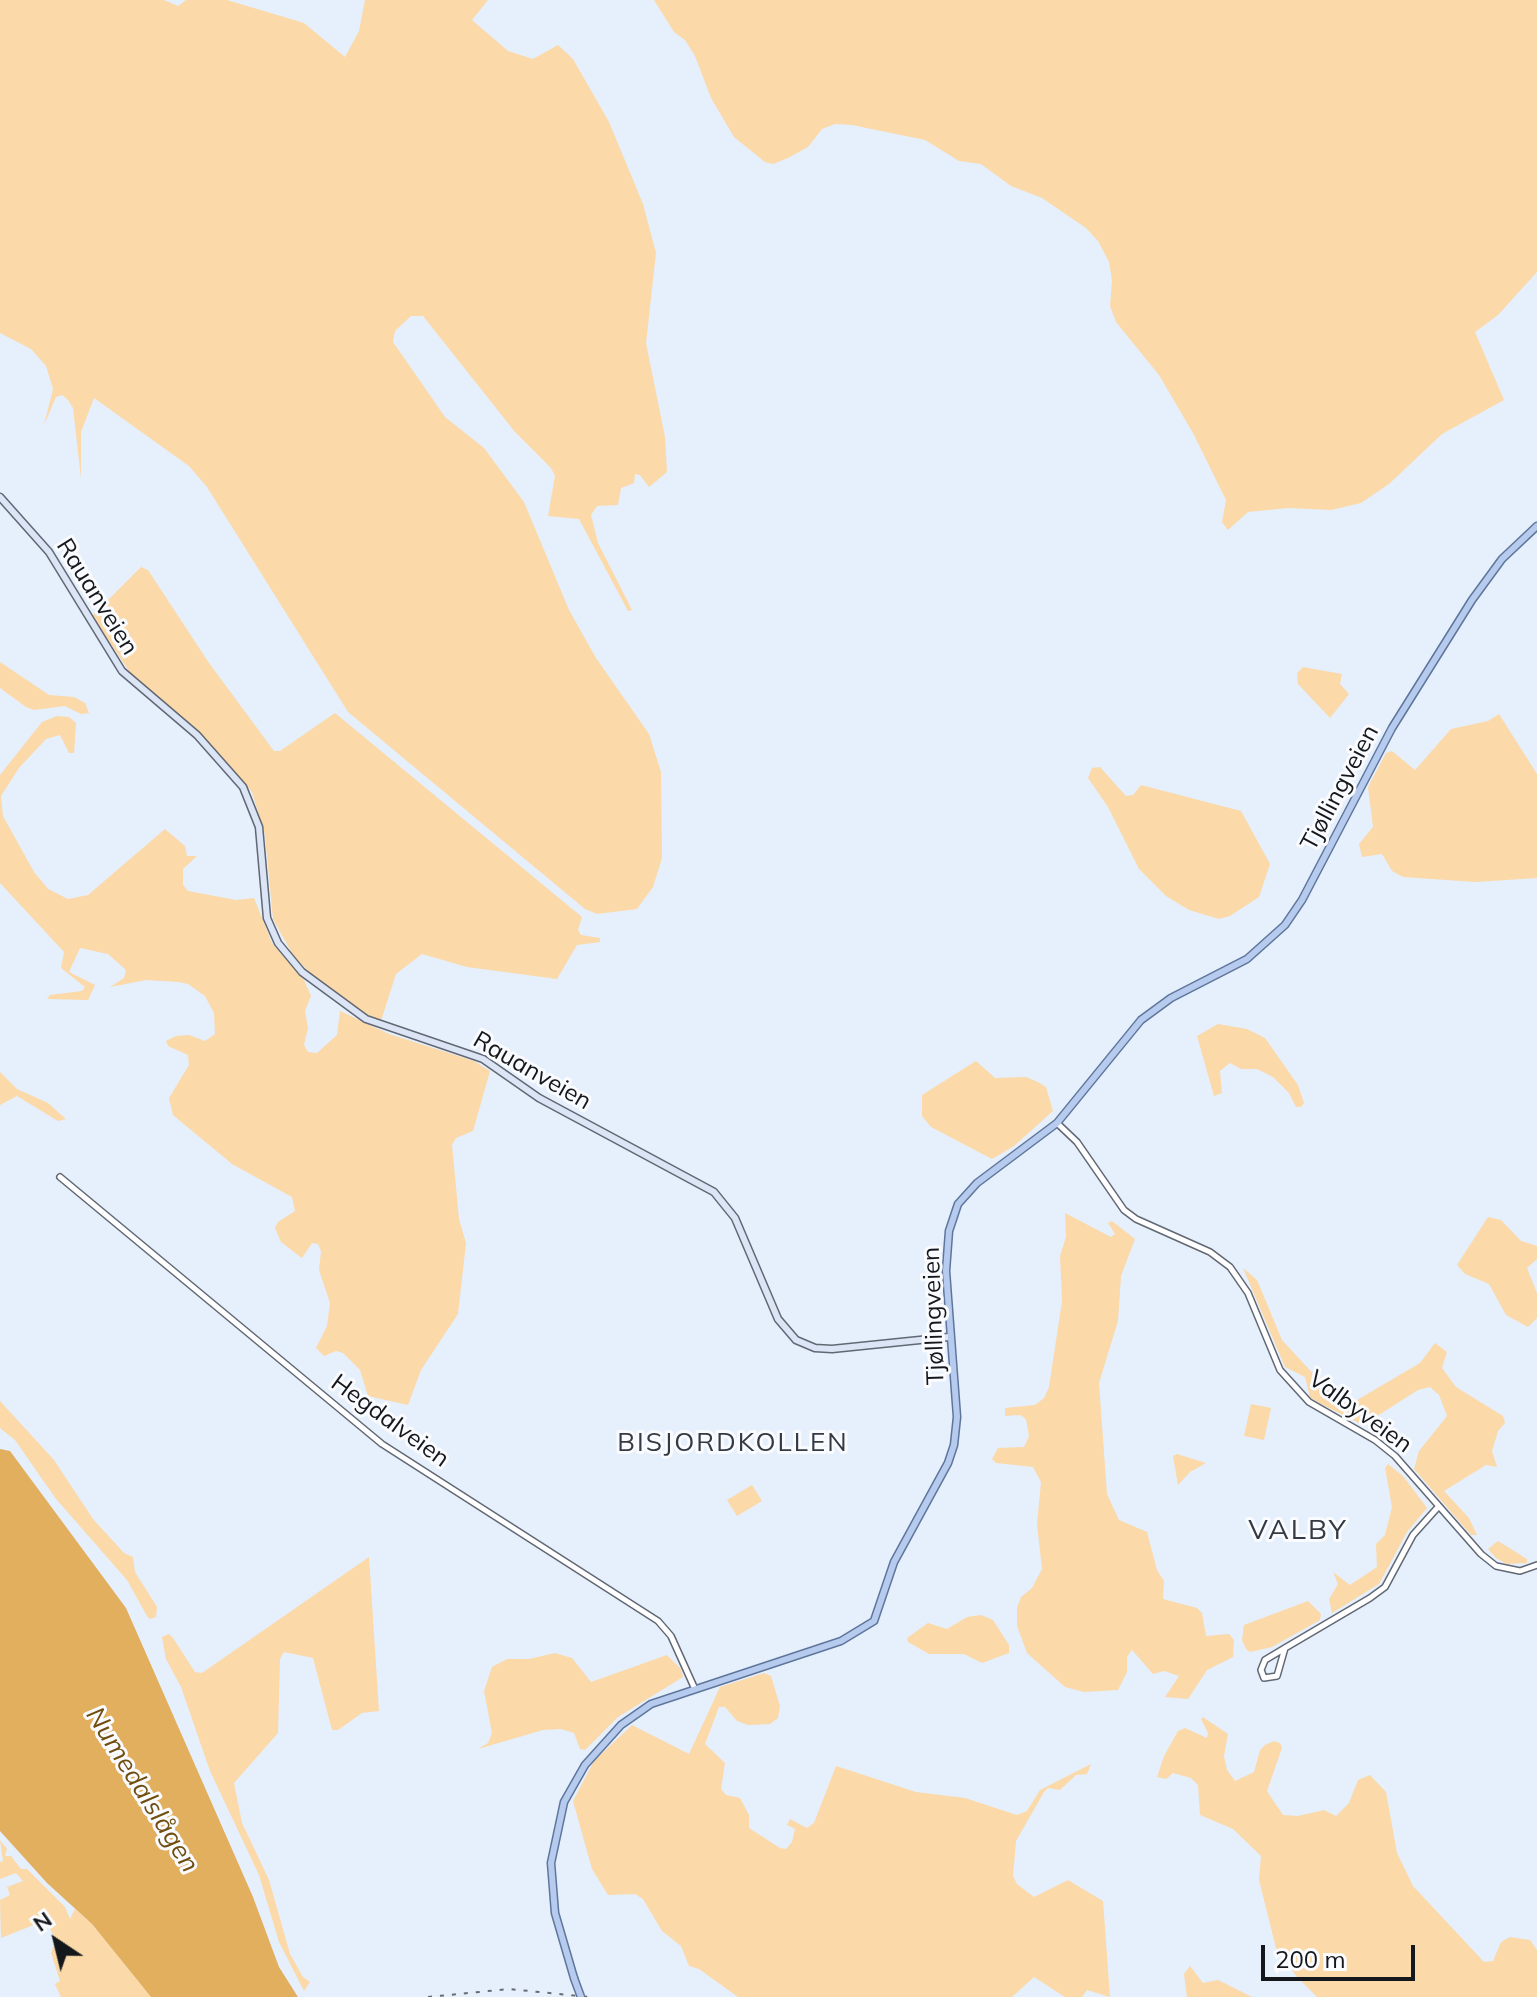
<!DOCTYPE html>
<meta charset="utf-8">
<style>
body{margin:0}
#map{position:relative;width:1537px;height:1997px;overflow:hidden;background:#e6effc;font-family:Mulish,sans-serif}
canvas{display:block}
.north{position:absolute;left:16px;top:1901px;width:80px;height:80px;-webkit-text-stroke:6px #fafbfe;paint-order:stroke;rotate:325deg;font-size:22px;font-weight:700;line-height:32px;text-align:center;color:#14171b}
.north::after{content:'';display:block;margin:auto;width:28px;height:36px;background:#14171b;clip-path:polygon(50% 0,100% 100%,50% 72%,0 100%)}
.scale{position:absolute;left:1261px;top:1945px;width:154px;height:36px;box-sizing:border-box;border:4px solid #14171b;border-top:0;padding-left:10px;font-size:24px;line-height:28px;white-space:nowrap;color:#14171b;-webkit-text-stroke:6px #fafbfe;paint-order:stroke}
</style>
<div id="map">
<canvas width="1537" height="1997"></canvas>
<div class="north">N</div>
<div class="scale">200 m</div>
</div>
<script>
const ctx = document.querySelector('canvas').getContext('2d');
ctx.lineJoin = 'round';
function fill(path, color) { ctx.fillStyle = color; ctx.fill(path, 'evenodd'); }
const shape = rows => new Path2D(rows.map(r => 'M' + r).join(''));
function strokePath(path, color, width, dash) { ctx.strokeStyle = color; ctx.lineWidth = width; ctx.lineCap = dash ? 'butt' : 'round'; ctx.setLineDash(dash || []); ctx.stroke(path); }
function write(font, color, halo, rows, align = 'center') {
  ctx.font = font + ' Mulish,sans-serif'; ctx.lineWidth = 6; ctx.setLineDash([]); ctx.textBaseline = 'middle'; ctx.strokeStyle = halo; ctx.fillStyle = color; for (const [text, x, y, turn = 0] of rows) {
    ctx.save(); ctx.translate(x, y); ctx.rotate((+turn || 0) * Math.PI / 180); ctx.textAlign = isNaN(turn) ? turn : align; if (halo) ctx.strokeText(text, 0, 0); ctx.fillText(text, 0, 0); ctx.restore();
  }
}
fill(shape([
 [0,0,164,0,178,6,186,0,227,0,304,23,345,57,359,31,365,0,488,0,472,20,508,51,533,59,558,45,573,59,609,122,643,204,656,253,646,343,665,437,667,472,649,487,640,475,635,474,634,483,621,488,618,505,597,506,591,515,598,543,632,610,628,611,579,519,548,516,555,476,551,468,515,432,423,316,411,316,395,331,393,342,445,417,484,448,524,502,569,610,596,658,649,734,661,772,662,858,653,887,637,909,597,914,585,909,348,712,207,487,189,466,94,398,81,432,81,478,73,408,68,400,62,395,56,397,44,425,53,389,46,366,31,349,0,333],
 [654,0,1537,0,1537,272,1498,315,1475,332,1504,400,1442,434,1389,484,1361,503,1331,510,1288,508,1248,512,1228,530,1222,522,1226,500,1193,433,1159,375,1116,322,1110,306,1112,281,1109,262,1098,241,1086,228,1042,198,1011,186,981,164,959,161,925,140,852,125,835,124,822,129,808,147,788,158,773,164,765,162,734,137,711,98,695,56,685,40,674,32],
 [141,567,148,570,209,663,274,751,280,751,335,713,582,917,578,930,581,935,600,938,600,942,577,945,557,979,467,967,422,954,396,974,381,1021,357,1010,318,980,294,957,273,919,265,835,252,792,197,729,133,677,92,616],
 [0,662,49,695,74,697,85,703,89,713,81,714,65,706,34,710,26,707,0,688],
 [1303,667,1342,674,1340,684,1349,694,1330,718,1298,684,1297,673],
 [1499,714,1537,774,1537,878,1475,882,1403,877,1392,871,1382,854,1362,857,1359,844,1373,827,1368,787,1386,753,1392,751,1415,770,1451,729,1488,721],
 [57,716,69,717,76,723,74,753,69,753,60,735,46,739,19,768,1,796,3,816,34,872,48,889,68,899,88,895,165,829,185,846,187,856,197,856,183,869,183,885,188,891,236,900,254,898,272,943,304,980,311,996,305,1011,308,1028,304,1045,308,1052,317,1053,337,1035,340,1011,389,1034,474,1061,490,1071,473,1131,456,1138,452,1145,459,1219,466,1243,458,1314,421,1370,408,1405,368,1396,360,1370,343,1353,336,1351,324,1356,316,1348,327,1326,330,1303,319,1270,321,1251,318,1244,312,1243,302,1258,281,1242,275,1228,278,1222,295,1211,292,1197,232,1164,173,1115,169,1098,189,1065,188,1055,168,1046,166,1041,176,1036,189,1035,205,1041,215,1034,214,1013,205,996,188,984,179,982,146,980,110,987,124,978,126,970,108,954,80,948,69,972,95,985,88,1000,47,999,50,995,82,991,85,987,61,968,64,952,0,883,0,775,42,722],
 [1100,767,1126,796,1133,795,1141,785,1241,811,1270,864,1259,897,1230,916,1219,919,1189,910,1166,896,1139,869,1108,807,1088,778,1092,768],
 [1218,1024,1247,1029,1265,1038,1298,1085,1304,1103,1301,1107,1296,1107,1289,1093,1273,1077,1257,1069,1241,1069,1230,1063,1220,1071,1222,1093,1214,1096,1197,1036],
 [976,1061,995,1078,1026,1077,1038,1082,1046,1087,1053,1111,1014,1146,992,1159,931,1127,922,1116,922,1095],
 [0,1072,17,1089,48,1103,66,1119,58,1121,17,1096,0,1105],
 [1065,1213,1111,1237,1115,1234,1108,1223,1112,1221,1135,1239,1121,1276,1118,1321,1099,1383,1107,1494,1119,1520,1147,1532,1157,1570,1164,1581,1163,1599,1197,1608,1202,1613,1206,1636,1229,1634,1234,1640,1233,1657,1207,1670,1188,1699,1165,1697,1179,1676,1164,1671,1153,1674,1132,1650,1127,1657,1127,1672,1118,1690,1084,1692,1065,1687,1027,1653,1017,1626,1017,1608,1021,1597,1032,1588,1042,1569,1037,1524,1041,1482,1033,1467,996,1463,992,1459,998,1448,1024,1447,1029,1436,1026,1419,1020,1415,1005,1416,1005,1408,1035,1405,1044,1398,1049,1387,1062,1301,1060,1256,1066,1237],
 [1488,1217,1501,1220,1521,1241,1537,1246,1537,1259,1527,1268,1537,1293,1537,1318,1528,1327,1506,1315,1489,1284,1465,1274,1457,1265],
 [1243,1268,1257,1280,1282,1340,1341,1404,1357,1400,1420,1363,1435,1343,1447,1352,1442,1368,1456,1387,1503,1416,1505,1423,1498,1431,1492,1451,1497,1467,1486,1465,1444,1491,1469,1518,1477,1535,1471,1535,1414,1469,1419,1451,1447,1416,1439,1395,1430,1387,1418,1390,1363,1425,1319,1403,1310,1397,1305,1377,1285,1367],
 [0,1401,54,1460,93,1519,124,1553,133,1557,135,1572,157,1607,156,1617,150,1619,147,1616,127,1580,56,1499,15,1440,0,1428],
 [1251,1404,1271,1408,1264,1440,1244,1436],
 [1177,1454,1206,1463,1190,1472,1178,1485,1173,1456],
 [1388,1464,1403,1476,1427,1508,1407,1532,1379,1584,1332,1613,1329,1599,1338,1584,1333,1572,1350,1585,1377,1567,1376,1544,1385,1535,1392,1507,1385,1468],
 [752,1485,762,1501,737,1516,727,1500],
 [1498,1541,1527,1559,1527,1563,1507,1564,1496,1558,1488,1549],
 [369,1557,379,1711,362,1713,338,1730,332,1730,313,1658,284,1652,280,1659,278,1733,234,1783,242,1823,269,1880,290,1954,303,1977,310,1982,304,1991,279,1942,259,1875,210,1771,181,1687,166,1659,162,1637,169,1634,173,1638,195,1672,202,1673],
 [1308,1601,1321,1614,1320,1620,1272,1647,1250,1652,1246,1649,1242,1640,1244,1625],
 [981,1615,993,1620,1009,1645,1009,1653,982,1663,964,1654,929,1654,908,1642,907,1638,928,1623,947,1629,967,1617],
 [555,1653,572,1658,591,1682,667,1655,681,1669,683,1677,618,1717,585,1750,580,1749,574,1733,561,1729,543,1730,478,1749,488,1743,492,1733,484,1691,492,1667,507,1659,529,1659],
 [764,1673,771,1676,780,1706,778,1718,770,1724,748,1725,737,1721,725,1707,719,1707,705,1744,725,1763,721,1789,726,1795,740,1798,749,1815,749,1828,780,1848,786,1849,792,1842,795,1829,787,1825,790,1819,807,1828,814,1823,836,1766,916,1792,965,1798,1017,1815,1027,1811,1040,1790,1091,1764,1087,1774,1076,1775,1060,1790,1048,1788,1044,1792,1016,1841,1013,1876,1017,1884,1034,1897,1068,1880,1103,1901,1110,1997,1087,1990,1082,1997,1065,1997,1034,1977,1012,1997,738,1997,699,1969,689,1966,681,1946,662,1931,643,1899,635,1894,608,1895,592,1869,573,1801,594,1761,632,1725,689,1754,720,1687],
 [1203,1717,1228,1734,1224,1756,1227,1770,1235,1781,1254,1772,1260,1750,1265,1745,1274,1741,1280,1743,1282,1748,1267,1791,1283,1815,1298,1816,1324,1810,1336,1816,1349,1803,1358,1780,1370,1775,1386,1792,1397,1853,1413,1886,1484,1962,1493,1961,1501,1942,1510,1937,1530,1940,1537,1950,1537,1997,1317,1997,1297,1977,1276,1948,1259,1880,1261,1856,1233,1829,1200,1815,1198,1785,1191,1778,1173,1773,1166,1779,1157,1777,1164,1756,1178,1731,1185,1728,1207,1738,1208,1733,1201,1719],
 [0,1840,7,1849,5,1856,11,1856,21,1869,27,1869,65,1907,70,1919,75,1909,92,1924,151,1997,61,1997,55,1984,60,1981,51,1953,56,1941,46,1920,1,1938,0,1900,10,1895,7,1887,23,1881,16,1873,0,1879,0,1862,3,1861],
 [1190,1966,1203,1983,1218,1980,1252,1997,1187,1997,1184,1974]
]), '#fbd9a8');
fill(shape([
 [0,1449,10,1451,126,1608,253,1897,279,1967,298,1997,151,1997,92,1924,47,1883,0,1831]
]), '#e2af5f');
const tertiary = shape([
 [1057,1123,1077,1142,1124,1210,1136,1219,1210,1252,1230,1267,1248,1293,1280,1370,1309,1402,1375,1440,1395,1456,1481,1554,1496,1566,1520,1571,1537,1565],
 [60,1177,382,1444,658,1621,671,1636,694,1687],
 [1285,1648,1277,1676,1264,1678,1261,1670,1265,1660,1285,1648,1370,1598,1385,1587,1413,1535,1439,1506]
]);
const secondary = shape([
 [0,497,49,552,122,671,197,735,243,787,259,827,267,918,278,943,302,972,366,1019,483,1059,539,1098,714,1192,735,1218,778,1319,796,1340,815,1348,832,1349,949,1337]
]);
const primary = shape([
 [574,1978,555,1913,551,1863,564,1802,585,1765,621,1725,651,1704,841,1641,874,1621,894,1562,948,1463,954,1445,957,1417,946,1271,949,1231,958,1204,977,1183,1057,1123,1141,1020,1171,998,1247,959,1285,925,1302,900,1392,728,1472,600,1502,559,1537,526]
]);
strokePath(tertiary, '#616873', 8);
strokePath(secondary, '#616873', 9);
strokePath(primary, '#5e769c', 9);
strokePath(tertiary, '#fff', 5);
strokePath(secondary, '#dbe5f6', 6);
strokePath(primary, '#b6cbed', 6);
strokePath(shape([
 [428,1997,509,1989,589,1997]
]), '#676c74', 2, [4, 8]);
const primaryBridge = shape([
 [574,1978,581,1997]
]);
strokePath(primaryBridge, '#5e769c', 9, []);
strokePath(primaryBridge, '#b6cbed', 6);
write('24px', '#14171b', '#fafbfe', [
 ["Rauanveien",97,597,58],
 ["Tjøllingveien",1340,788,-62],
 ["Rauanveien",532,1071,30],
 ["Tjøllingveien",934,1316,-92],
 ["Valbyveien",1360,1412,36],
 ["Hegdalveien",390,1421,36]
]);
ctx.letterSpacing = '2px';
write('26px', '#333a44', '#fafbfe', [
 ["BISJORDKOLLEN",733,1443]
]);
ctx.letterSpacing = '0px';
write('italic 26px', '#704e10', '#fafbfe', [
 ["Numedalslågen",142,1790,58]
]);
ctx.letterSpacing = '2px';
write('28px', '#333a44', '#fafbfe', [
 ["VALBY",1298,1531]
]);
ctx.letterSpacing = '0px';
</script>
